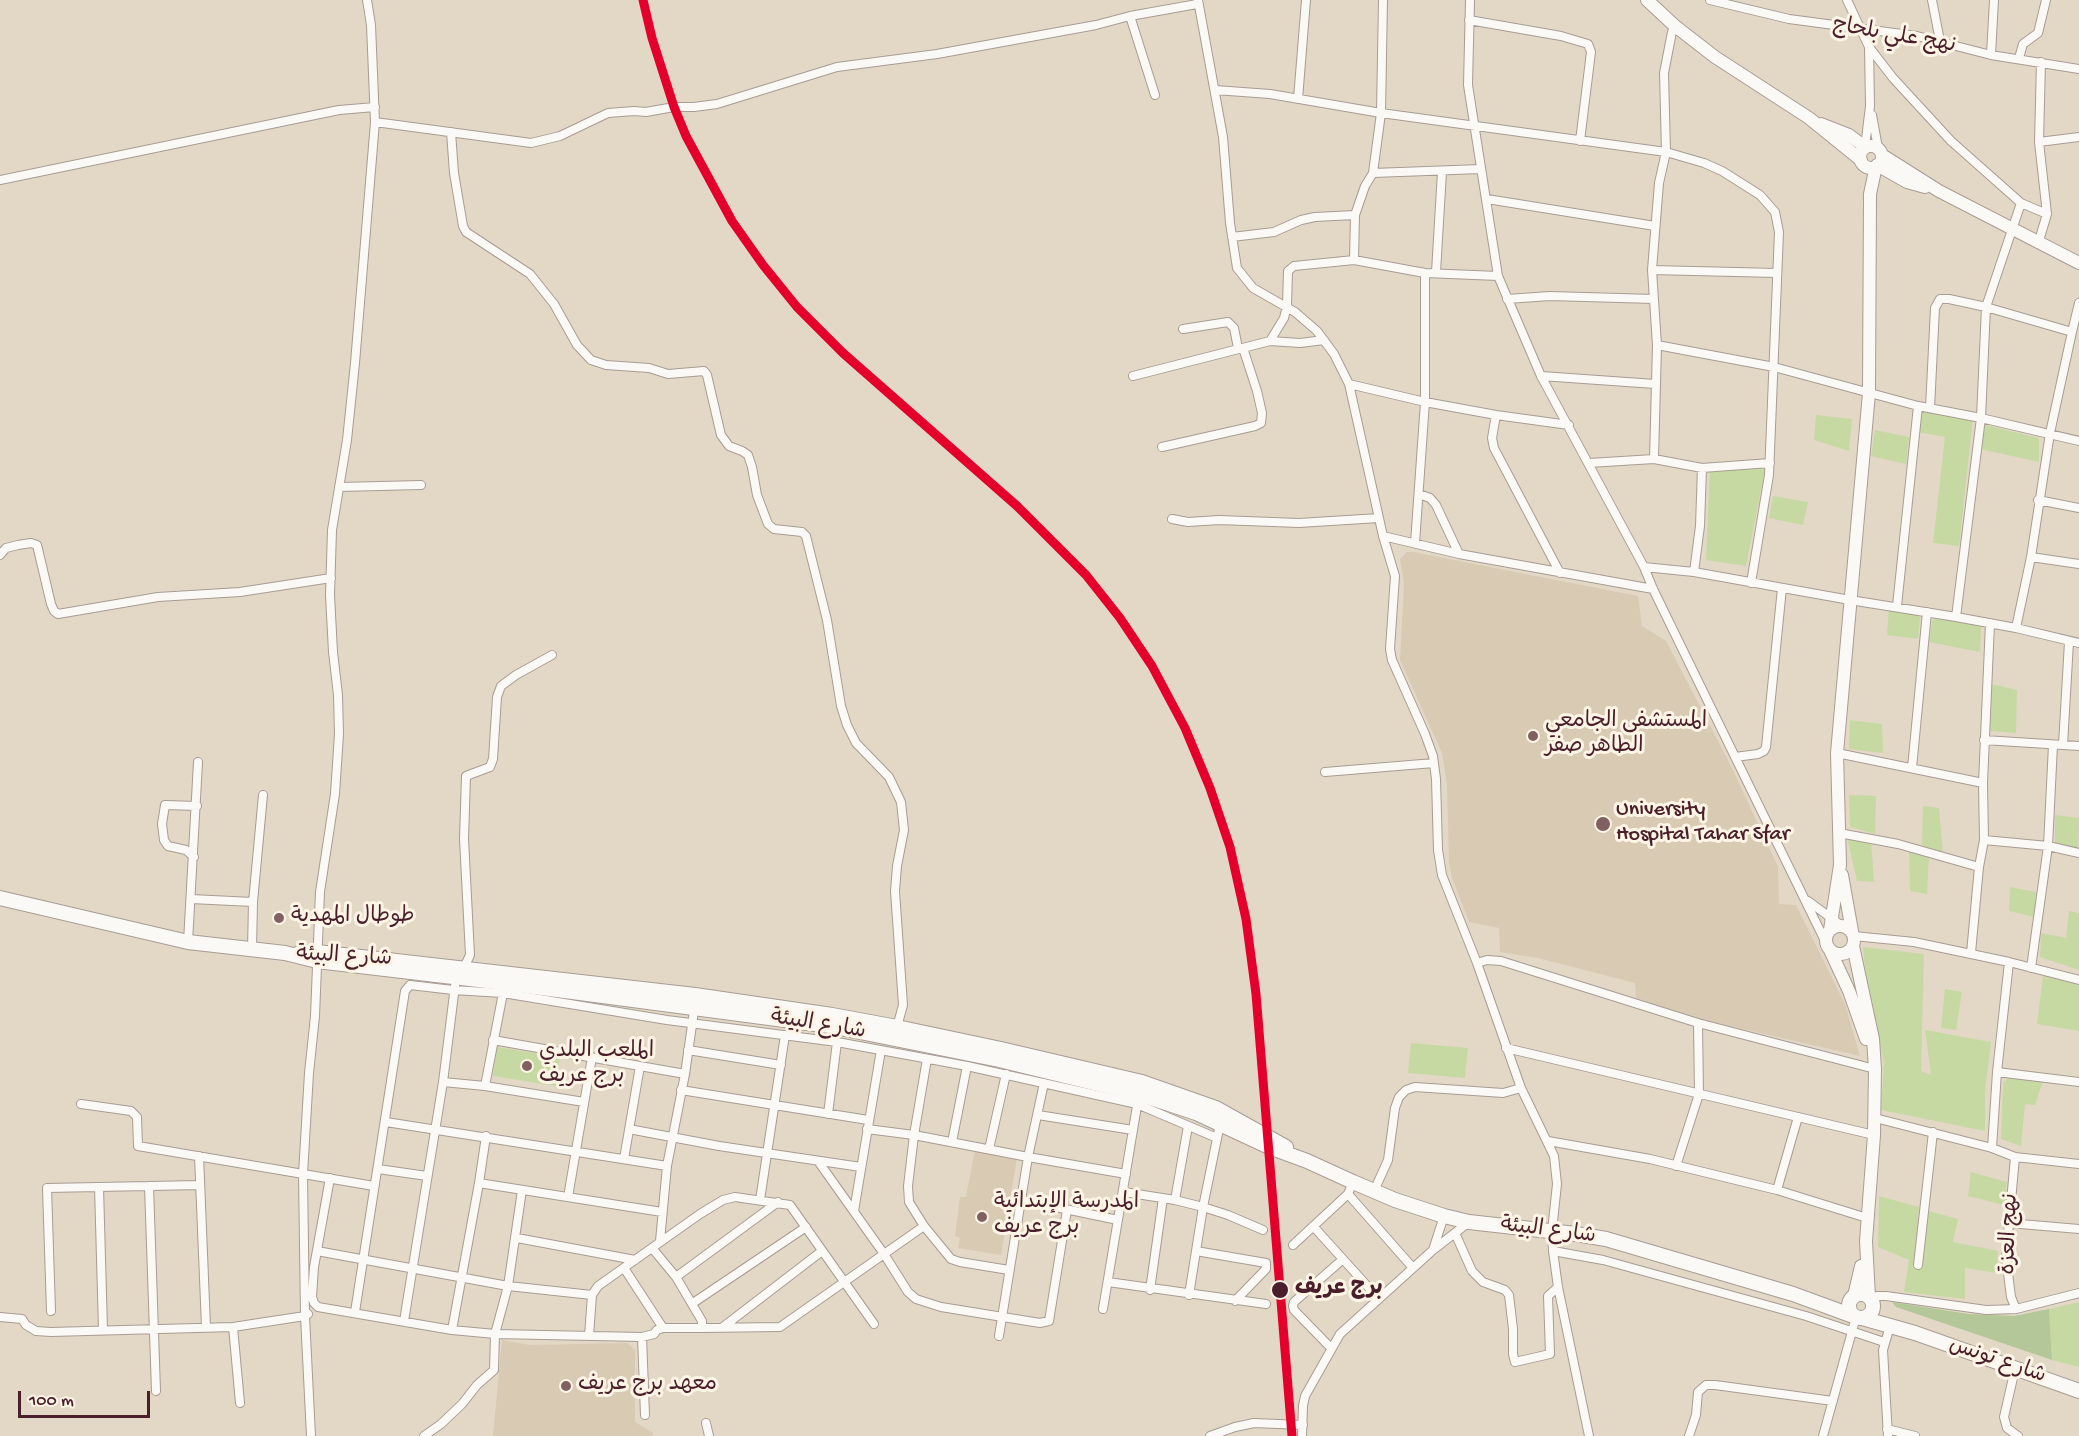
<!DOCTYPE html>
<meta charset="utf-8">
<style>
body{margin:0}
#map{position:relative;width:2079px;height:1436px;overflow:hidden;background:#e3d8c6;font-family:"Gochi Hand",sans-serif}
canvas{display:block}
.scale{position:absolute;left:18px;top:1391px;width:132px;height:27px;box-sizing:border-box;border:3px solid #4a1f2b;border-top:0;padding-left:8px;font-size:18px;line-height:21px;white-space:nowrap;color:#4a1f2b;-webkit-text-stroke:4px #fcf5e5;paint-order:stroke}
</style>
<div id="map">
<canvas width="2079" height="1436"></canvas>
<div class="scale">100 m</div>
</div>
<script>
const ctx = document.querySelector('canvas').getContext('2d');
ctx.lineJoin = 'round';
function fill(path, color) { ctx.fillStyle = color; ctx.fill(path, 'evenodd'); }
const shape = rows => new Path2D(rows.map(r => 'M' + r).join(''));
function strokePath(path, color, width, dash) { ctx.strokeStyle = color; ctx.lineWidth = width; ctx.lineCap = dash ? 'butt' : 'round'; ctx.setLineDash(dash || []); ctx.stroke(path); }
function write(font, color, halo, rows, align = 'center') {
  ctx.font = font + ' "Gochi Hand","Playpen Sans Arabic",sans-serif'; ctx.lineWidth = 6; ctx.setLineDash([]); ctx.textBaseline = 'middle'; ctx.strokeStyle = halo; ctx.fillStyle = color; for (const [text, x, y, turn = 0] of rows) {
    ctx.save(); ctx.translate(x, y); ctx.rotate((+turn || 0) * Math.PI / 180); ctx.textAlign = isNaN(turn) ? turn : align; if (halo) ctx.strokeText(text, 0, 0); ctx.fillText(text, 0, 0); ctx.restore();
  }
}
fill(shape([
 [1407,552,1413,552,1638,596,1642,626,1666,641,1730,764,1778,867,1779,904,1796,905,1845,1004,1860,1056,1699,1019,1636,998,1635,983,1538,958,1500,952,1499,928,1469,922,1452,878,1449,863,1447,785,1442,753,1400,660,1404,583,1400,559],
 [975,1150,1017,1158,1001,1255,958,1248,960,1238,955,1236,960,1197,966,1197],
 [502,1340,530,1345,627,1343,635,1350,635,1422,653,1433,653,1436,493,1436]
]), '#d9cab3');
fill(shape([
 [1921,411,1973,418,1959,546,1933,543,1945,437,1918,432],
 [1816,415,1852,419,1849,451,1814,440],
 [1982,424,2039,438,2039,462,1980,449],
 [1875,430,1909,437,1906,464,1871,456],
 [1766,465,1746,566,1706,560,1710,469],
 [1773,496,1808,502,1803,525,1769,518],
 [1889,608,1916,613,1920,618,1918,639,1887,635],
 [1936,618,1978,624,1981,628,1980,652,1929,642,1932,621],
 [1992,684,2017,690,2016,733,1990,731],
 [1850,720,1882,724,1883,753,1849,749],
 [1849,795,1876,796,1875,834,1850,827],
 [1923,806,1939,808,1943,854,1922,845],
 [2055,815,2079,818,2078,848,2055,844],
 [1847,837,1871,841,1874,882,1857,881],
 [1909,849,1929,855,1927,894,1910,891],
 [2010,887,2036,892,2034,917,2009,911],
 [2069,911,2079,913,2079,970,2040,957,2041,933,2066,938],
 [1863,947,1924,954,1921,1071,1931,1075,1925,1030,1991,1042,1985,1092,1985,1131,1881,1110,1884,1063,1866,977],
 [2043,976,2079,984,2079,1031,2037,1024],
 [1945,989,1962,992,1956,1030,1941,1028],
 [1411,1043,1468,1048,1465,1078,1408,1073],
 [497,1047,560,1057,556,1086,493,1076],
 [2009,1077,2043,1081,2035,1105,2025,1104,2021,1146,2001,1139,2003,1083],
 [1971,1172,2007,1182,2004,1205,1968,1196],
 [1879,1196,1919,1207,1917,1232,1925,1234,1929,1211,1958,1219,1953,1242,1998,1251,1997,1273,1965,1268,1965,1299,1904,1292,1909,1260,1878,1247],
 [2079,1302,2079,1367,2052,1360,2049,1309]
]), '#c7d9a2');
fill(shape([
 [1892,1302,1969,1314,2014,1316,2049,1309,2052,1360,1896,1307]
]), '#b3c798');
const street = shape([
 [1198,0,1223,137,1230,223,1237,268,1253,288,1295,312,1317,331,1334,354,1349,384,1383,536,1395,576,1390,649,1392,660,1425,734,1433,756,1436,779,1438,850,1442,875,1477,963,1521,1088,1554,1156,1557,1184,1552,1231,1553,1251,1558,1287,1589,1436],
 [1470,0,1468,85,1498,276,1541,376,1644,567,1653,589,1826,943],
 [1710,0,1789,19,1917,36,1991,55,2079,69],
 [1847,0,1869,47,1870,106,1865,147],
 [1932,0,1940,41],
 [1130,16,1155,95],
 [1469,20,1561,36,1588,44,1591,52,1580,141],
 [1869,47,1893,78,1951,141,2021,203,2047,214],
 [1991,55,1994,0],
 [2019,58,2023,44,2038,33,2046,0],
 [1215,90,1270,94,1381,113,1666,152,1704,163,1722,171,1760,195,1775,212,1779,232,1769,475,1751,583],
 [1298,99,1306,0],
 [1872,115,1878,148],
 [375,122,531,143,560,136,608,113,634,111,646,112,674,107,694,107,717,104,837,67,937,54,1096,25,1130,16,1197,4],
 [451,132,454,173,463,226,466,232,530,274,554,304,577,345,591,360,606,365,649,368,668,374,704,371,707,375,721,435,729,446,742,451,748,455,752,467,757,495,768,524,774,529,802,532,806,536,827,620,841,706,847,725,856,743,889,777,901,802,904,830,897,866,895,891,903,1005,897,1027],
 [2039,142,2079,137],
 [1373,173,1481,169],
 [0,180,339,110,375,107],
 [1487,199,1655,226],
 [1232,237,1274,232,1301,220,1315,217,1355,215],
 [2038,244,2047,214,2039,142,2041,62],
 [1354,260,1355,215,1365,186,1373,173,1381,113,1383,0],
 [1652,270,1777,273],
 [1436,272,1442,172],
 [1507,299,1550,296,1654,299],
 [1183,329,1228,322,1234,328,1238,348],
 [1270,341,1300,343,1324,340],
 [1657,345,1774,367,1918,406,1981,418,2079,441],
 [1133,376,1270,341,1284,318,1287,306,1288,271,1294,266,1354,260,1425,273,1498,276],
 [1541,376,1655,384],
 [1349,384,1425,402,1496,415,1569,425],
 [1930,408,1935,308,1940,299,1949,299,1986,307,2072,332,2079,303],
 [1496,415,1492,438,1494,448,1560,573],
 [1162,447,1255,426,1261,423,1262,413,1257,391,1243,348],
 [1654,459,1657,345,1652,270,1659,183,1666,152,1664,73,1672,32,1675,26],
 [1589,463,1654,459,1702,468,1770,463],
 [339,487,421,485],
 [1419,494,1430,498,1436,505,1459,554],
 [2038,500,2079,508],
 [1172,519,1188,522,1219,520,1299,523,1379,518],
 [1383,536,1459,554,1653,589],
 [1415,543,1425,402,1425,273],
 [0,555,6,548,18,545,31,543,37,545,51,604,54,611,58,614,158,597,240,592,331,578],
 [2031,557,2079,564],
 [1644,567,1694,572,1850,600,1956,617,2016,628,2079,643],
 [1694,572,1700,526,1702,468],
 [1897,606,1918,406],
 [1956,617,1981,418,1986,307,2021,203],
 [2016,628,2031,557,2050,433,2072,332],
 [1984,740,2079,746],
 [2063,745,2069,642],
 [1837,753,1983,783],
 [1735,757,1758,754,1764,751,1766,747,1782,588],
 [1912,768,1927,612],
 [1325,772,1434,763],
 [1839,833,1898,844,1979,867],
 [1984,840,2048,846,2079,853],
 [194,857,186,850,168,846,164,840,162,824,165,805,197,806],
 [191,899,253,902],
 [1808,901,1842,926],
 [1854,936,1914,942,2009,962,2079,980],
 [188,942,198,762],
 [252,949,253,902,263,795],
 [1971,953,1979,867,1984,840,1983,783,1990,623],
 [1477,963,1487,960,1501,961,1698,1023,1875,1069],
 [2031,968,2048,846,2053,745],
 [462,972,470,955,464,839,466,776,490,767,493,759,497,697,501,686,516,675,552,655],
 [493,1040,685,1074],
 [1506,1048,1874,1135],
 [688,1050,781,1065],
 [927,1059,914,1135,908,1186,909,1202,924,1226,951,1259,960,1262,1009,1270],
 [1997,1072,2079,1082],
 [443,1082,485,1086,584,1102],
 [485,1086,503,993],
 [681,1090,868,1120],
 [81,1104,131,1111,137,1117,138,1146,374,1186],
 [828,1114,837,1042],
 [1038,1115,1133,1130],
 [1875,1118,1992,1148,2015,1157,2079,1164],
 [386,1122,667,1166],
 [629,1129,719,1146,861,1167],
 [867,1129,914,1135,1028,1157,1126,1174],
 [1548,1141,1650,1159,1777,1190,1867,1218],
 [952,1142,967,1066],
 [1992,1148,1997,1072,2009,962],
 [989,1149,1006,1074],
 [199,1156,206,1327],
 [2015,1157,2006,1257,2011,1297,2016,1309],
 [624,1159,640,1066],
 [818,1161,884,1254,908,1292,916,1299,941,1307,1040,1323,1049,1321,1067,1210],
 [1676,1166,1699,1094,1698,1023],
 [378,1169,427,1176],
 [330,1178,314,1267,312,1297,314,1303,318,1307,452,1330,495,1334,642,1337,654,1334,657,1330,663,1328,624,1268],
 [1353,1182,1348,1194,1413,1268],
 [479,1183,662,1212],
 [149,1186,156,1391],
 [99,1187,103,1330],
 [1777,1190,1798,1117],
 [1374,1191,1388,1160,1395,1108,1399,1097,1406,1090,1415,1087,1503,1093,1521,1088],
 [1124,1192,1175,1200,1203,1207,1228,1215,1263,1230],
 [568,1197,592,1057],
 [760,1200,785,1035],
 [1022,1200,1118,1220],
 [1175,1200,1188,1126],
 [854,1211,881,1050],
 [2009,1223,2079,1229],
 [1313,1226,1379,1299],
 [1455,1233,1472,1271,1483,1282,1505,1290,1509,1295,1513,1329,1513,1354,1515,1362,1550,1354,1548,1296,1558,1287],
 [517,1238,635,1260],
 [660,1241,667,1166,685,1074,695,1004],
 [1293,1245,1348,1194],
 [652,1248,676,1277,702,1321,702,1328,663,1328],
 [1433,1250,1444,1216],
 [317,1251,508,1286,592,1295],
 [1196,1251,1266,1263,1266,1269,1235,1301],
 [1553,1251,1603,1260,1806,1316,1884,1342],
 [1918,1265,1933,1132],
 [676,1277,778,1202],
 [1108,1282,1266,1304],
 [1150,1290,1163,1198],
 [1189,1295,1203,1207,1220,1124],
 [1872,1301,1877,1296,1886,1296,1986,1310,2016,1309,2079,1293],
 [693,1303,806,1227],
 [1103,1309,1138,1100],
 [51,1311,47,1188,200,1185],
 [355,1312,405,991,410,985,453,990,503,993,667,1020,837,1042,967,1066,1137,1104,1217,1138],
 [0,1317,22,1319,26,1325,36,1331,51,1332,233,1327,305,1316,308,1314],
 [404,1321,443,1082,455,986],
 [233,1327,240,1403],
 [723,1327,822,1251],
 [702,1328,780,1327,924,1226],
 [452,1330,479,1183,486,1136],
 [589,1336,592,1295,598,1286,700,1214,723,1200,735,1197,790,1205,874,1324],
 [999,1336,1028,1157,1044,1083],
 [642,1337,645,1415],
 [1331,1348,1294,1310,1293,1306,1294,1302,1342,1260],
 [2015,1369,2004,1417,2007,1428,2018,1436],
 [706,1423,709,1436],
 [1887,1429,1915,1436],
 [311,1436,305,1316,303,1174,309,1073,315,1016,320,892,335,794,339,734,338,695,333,652,330,595,332,530,347,440,355,363,375,122,371,25,367,0],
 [424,1436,441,1424,462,1404,477,1385,494,1370,495,1334,508,1286,522,1190],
 [1210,1436,1235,1427,1254,1423,1303,1425],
 [1302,1436,1303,1406,1305,1396,1340,1334,1433,1250,1469,1222],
 [1689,1436,1696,1415,1698,1392,1706,1385,1715,1385,1833,1401],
 [1823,1436,1856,1317],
 [1888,1436,1883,1350,1890,1326]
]);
const secondary = shape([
 [1647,0,1675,26,1715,57,1809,118,1861,160],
 [1821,124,1849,135,1865,147],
 '1860 157a11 11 0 1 1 22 0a11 11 0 1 1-22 0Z',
 [1882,155,1939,191,2079,263],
 [1877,165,1907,182,1925,187],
 [1842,875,1852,931],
 '1826 940a14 14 0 1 1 28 0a14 14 0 1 1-28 0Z',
 [1830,930,1840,865,1837,753,1869,393,1870,194,1876,166],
 [1853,946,1873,1039,1875,1069,1874,1135,1866,1241,1869,1297],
 [1829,948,1849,991,1866,1039],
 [1854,1296,1861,1266]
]);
const primary = shape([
 [0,898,188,942,285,953,317,961,504,983,830,1026,999,1060,1139,1094,1196,1113,1269,1147,1307,1161,1353,1182,1395,1200,1444,1216,1469,1222,1576,1234,1606,1239,1793,1294,1853,1316],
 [299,953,317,952,695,995,832,1015,897,1027,1001,1049,1142,1082,1216,1108,1286,1147],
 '1849 1306a12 12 0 1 1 24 0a12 12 0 1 1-24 0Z',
 [1862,1318,1915,1333,2079,1391]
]);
strokePath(street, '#a89c93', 10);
strokePath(secondary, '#a89c93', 14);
strokePath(primary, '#a89c93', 16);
strokePath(street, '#fbf9f6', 8);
strokePath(secondary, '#fbf9f6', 12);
strokePath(primary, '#fbf9f6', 14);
strokePath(shape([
 [643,0,652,38,674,107,686,136,732,221,763,265,797,307,843,353,1017,506,1086,575,1120,618,1152,666,1185,728,1210,788,1230,847,1246,919,1256,994,1292,1436]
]), '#e4002b', 9);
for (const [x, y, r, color] of [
 [1533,736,6,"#806061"],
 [1603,824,8,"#806061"],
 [279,918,6,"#806061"],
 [527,1066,6,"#806061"],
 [982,1217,6,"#806061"],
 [1280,1290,9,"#4a1f2b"],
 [566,1386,6,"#806061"]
]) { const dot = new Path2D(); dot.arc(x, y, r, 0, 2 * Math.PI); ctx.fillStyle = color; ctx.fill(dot); strokePath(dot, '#fcf5e5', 2); }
write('22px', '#4a1f2b', '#fcf5e5', [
 ["نهج علي بلحاج",1894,37,10],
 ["شارع البيئة",344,958,3],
 ["شارع البيئة",818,1026,9],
 ["شارع البيئة",1548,1232,7],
 ["نهج العزة",2011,1234,-88],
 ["شارع تونس",1997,1362,19]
]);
write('22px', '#4a1f2b', '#fcf5e5', [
 ["المستشفى الجامعي",1545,723],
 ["الطاهر صفر",1545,748],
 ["University",1616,811],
 ["Hospital Tahar Sfar",1616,836],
 ["طوطال المهدية",291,918],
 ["الملعب البلدي",539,1053],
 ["برج عريف",539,1078],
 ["المدرسة الإبتدائية",994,1204],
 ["برج عريف",994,1229],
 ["معهد برج عريف",578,1386]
], 'left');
write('bold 22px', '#4a1f2b', '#fcf5e5', [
 ["برج عريف",1295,1290]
], 'left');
</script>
